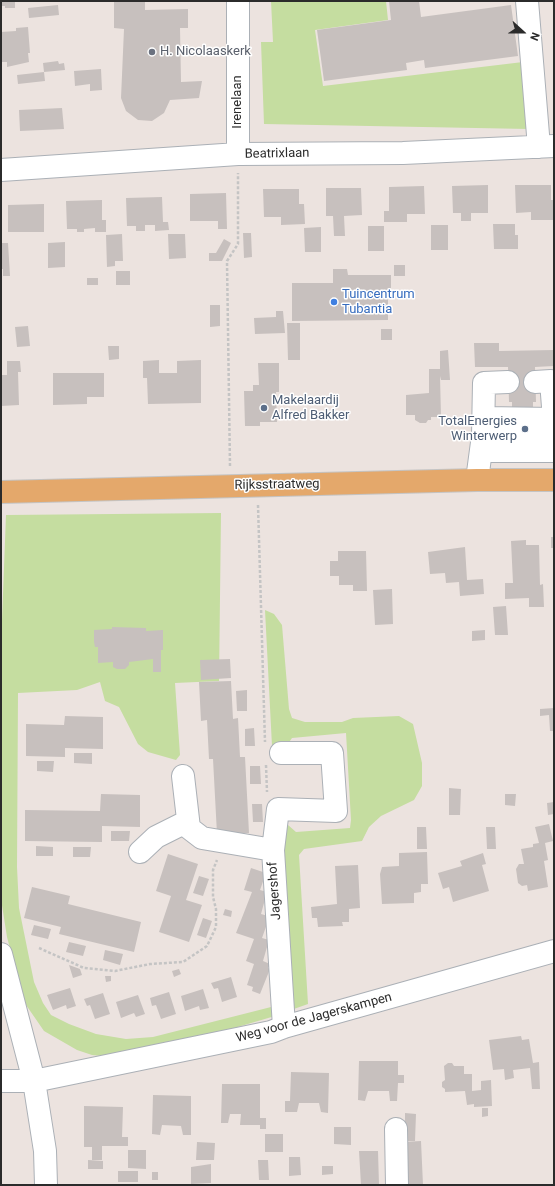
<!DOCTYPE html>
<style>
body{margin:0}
#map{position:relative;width:555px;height:1186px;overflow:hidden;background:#ece3df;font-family:Roboto,sans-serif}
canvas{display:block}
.frame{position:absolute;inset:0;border:2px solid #2b2b2b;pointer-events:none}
.north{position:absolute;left:503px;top:12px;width:40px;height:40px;-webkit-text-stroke:3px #fff;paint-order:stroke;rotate:111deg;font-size:11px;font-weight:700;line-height:16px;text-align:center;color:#2b2b2b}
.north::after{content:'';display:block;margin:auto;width:14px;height:18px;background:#2b2b2b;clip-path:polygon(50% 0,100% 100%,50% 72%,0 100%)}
</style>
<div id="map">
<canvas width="555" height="1186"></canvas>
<div class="frame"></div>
<div class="north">N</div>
</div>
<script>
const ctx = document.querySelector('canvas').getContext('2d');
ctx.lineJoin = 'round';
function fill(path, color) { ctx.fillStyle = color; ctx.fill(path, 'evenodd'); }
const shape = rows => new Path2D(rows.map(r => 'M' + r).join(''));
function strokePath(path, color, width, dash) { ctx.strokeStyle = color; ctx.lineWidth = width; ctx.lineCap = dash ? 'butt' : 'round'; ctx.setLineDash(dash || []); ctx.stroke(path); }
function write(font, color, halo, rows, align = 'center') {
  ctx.font = font + ' Roboto,sans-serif'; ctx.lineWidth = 3; ctx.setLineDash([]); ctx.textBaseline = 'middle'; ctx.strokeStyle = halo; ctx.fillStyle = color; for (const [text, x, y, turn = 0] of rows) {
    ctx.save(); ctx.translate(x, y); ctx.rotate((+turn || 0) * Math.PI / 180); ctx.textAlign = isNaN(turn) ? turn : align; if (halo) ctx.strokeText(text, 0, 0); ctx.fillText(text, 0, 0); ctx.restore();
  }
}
fill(shape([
 [271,1,386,1,388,20,315,30,323,86,523,62,529,129,264,124,261,42,273,42],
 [221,513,219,681,175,683,180,755,176,760,148,752,138,744,119,707,105,701,100,682,77,690,18,693,17,867,19,908,34,982,43,1003,51,1015,69,1024,96,1034,126,1039,153,1037,275,1006,275,1016,207,1036,102,1056,92,1055,77,1050,44,1031,24,1002,7,937,1,899,2,620,6,515],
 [265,610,274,614,282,625,289,709,292,718,305,722,342,722,353,718,399,716,413,724,422,763,422,786,414,800,381,816,369,827,362,841,304,849,299,855,308,1004,291,1010,282,838,288,825,296,832,350,828,351,820,346,733,292,738,285,748,272,746]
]), '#c5dda0');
fill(shape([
 [1,1,15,1,15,8,5,8,5,6,1,6],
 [114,1,145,1,145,10,188,9,188,28,180,28,181,82,202,81,199,98,170,100,164,113,152,121,138,120,126,111,121,98,124,29,114,28],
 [389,1,419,1,421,17,511,5,518,56,425,68,424,60,406,63,407,70,324,81,317,30,391,20],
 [58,5,59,15,29,18,28,8],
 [28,27,30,53,28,53,29,62,7,67,7,62,1,62,1,32,16,31,16,28],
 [58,61,59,64,64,63,65,70,44,72,45,81,18,84,17,75,44,72,43,63],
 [101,69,102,90,90,91,90,84,75,86,74,71],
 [62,108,64,129,20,131,19,110],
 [488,185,488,213,471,213,471,221,461,221,461,213,453,213,452,186],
 [515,185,551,185,551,200,554,200,554,220,531,220,531,212,516,213],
 [424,186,425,214,407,214,407,222,384,222,384,211,389,211,389,187],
 [326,188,361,188,362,215,344,216,345,236,334,236,333,216,326,216],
 [263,189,299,189,299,204,304,204,305,224,281,225,281,217,264,217],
 [226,193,227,229,218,229,218,221,190,221,190,194],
 [162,197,163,222,168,222,169,230,155,231,155,225,145,225,145,231,136,231,136,226,127,226,126,198],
 [102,200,102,220,106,220,106,232,95,232,95,228,84,229,84,232,77,232,77,229,67,229,66,201],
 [44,204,44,232,8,232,8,205],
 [493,224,515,224,515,235,518,235,518,249,494,249],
 [431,225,448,225,448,250,431,250],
 [368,226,384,226,384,251,368,251],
 [321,227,321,252,305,252,304,228],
 [243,233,251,233,252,257,244,258],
 [122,234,123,261,115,261,115,266,107,267,106,235],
 [168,234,185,234,186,258,169,259],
 [224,239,231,243,222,261,209,261,209,253,216,253],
 [65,242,65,267,48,268,48,243],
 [1,243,8,243,10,276,3,276,3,269,1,269],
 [394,265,405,265,405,276,394,276],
 [333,269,347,269,348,275,391,275,391,292,388,292,388,320,292,321,292,283,333,283],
 [116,271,130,271,130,285,116,285],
 [87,278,98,278,98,285,87,285],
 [210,305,220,305,220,326,210,327],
 [276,311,283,311,285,333,255,334,254,318,276,317],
 [287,323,300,323,300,360,288,360],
 [28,326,30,346,17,347,15,327],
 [381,329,392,329,392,340,381,340],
 [474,343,499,343,499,351,554,350,554,366,535,367,536,402,533,402,533,410,512,410,512,402,509,402,508,367,475,367],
 [108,346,119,346,119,359,109,360],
 [448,350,450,380,441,380,440,376,441,417,431,417,431,420,428,420,426,423,420,423,415,420,415,415,406,415,406,395,429,393,429,369,440,369,440,351],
 [159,360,159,373,177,373,177,361,201,360,201,403,148,404,147,378,143,378,143,361],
 [7,361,20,361,21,372,18,372,19,405,1,406,1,375,7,375],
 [258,363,279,363,279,392,276,392,277,422,260,422,260,426,245,426,244,391,253,391,253,385,259,385],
 [53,373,104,373,104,397,87,397,87,404,53,405],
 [551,537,554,537,554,548,551,548],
 [526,540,526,545,539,545,540,585,543,584,544,607,529,607,529,598,505,599,505,583,513,583,511,541],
 [465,547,467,580,483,579,484,594,460,596,459,582,446,583,445,573,430,574,428,552],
 [338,551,366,551,367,591,353,591,353,585,339,585,339,576,330,576,330,561,338,561],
 [392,589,393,624,375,625,373,590],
 [506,606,508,635,495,635,493,607],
 [112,627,146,628,146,631,163,630,163,650,161,650,161,672,153,672,153,659,129,662,129,665,125,669,117,669,113,667,113,662,98,663,98,647,95,647,94,642,94,630,112,629],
 [485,630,485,640,472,641,472,631],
 [230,659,231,678,201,680,200,660],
 [231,681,233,719,238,718,240,757,245,757,249,833,217,834,213,759,209,759,207,720,201,721,199,682],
 [247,690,247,711,237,711,236,691],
 [554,708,554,731,550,731,549,715,540,716,540,709],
 [65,716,103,717,103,749,65,748,65,757,26,756,26,724,64,725],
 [254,728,255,746,245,746,245,729],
 [74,753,92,753,92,764,74,763],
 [37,761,54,761,53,772,37,771],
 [250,766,260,766,261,784,250,784],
 [449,788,461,789,460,815,449,815],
 [101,794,140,795,140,827,102,826,102,842,25,841,25,810,100,811],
 [505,794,516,794,515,806,505,805],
 [554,802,554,814,548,815,547,803],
 [252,804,262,804,263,822,253,822],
 [549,824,553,841,545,843,548,860,544,861,548,887,528,891,527,885,522,886,518,883,516,869,519,864,524,864,521,849,533,847,533,844,539,843,535,827],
 [417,827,426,827,427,849,417,849],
 [486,827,495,827,496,849,487,849],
 [111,831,130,831,129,841,111,841],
 [36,846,53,847,53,856,36,856],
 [73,847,91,847,90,857,73,857],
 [427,852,428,884,421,884,421,892,414,893,414,903,382,904,380,874,382,867,399,866,399,853],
 [483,853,486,864,482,865,489,891,453,902,449,887,443,889,438,873,462,866,460,861],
 [168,854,198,864,186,900,202,905,189,942,159,932,171,896,156,891],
 [358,865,360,908,349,909,349,922,342,922,343,926,318,927,317,918,312,918,311,907,337,904,335,866],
 [251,868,266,873,260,890,267,892,261,914,268,916,266,920,268,921,262,938,269,940,263,961,270,964,268,968,270,969,260,994,252,991,253,987,247,985,254,964,246,961,254,939,236,933,252,892,244,890],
 [199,876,209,879,203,896,193,893],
 [32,887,70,896,68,904,141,922,134,952,59,934,61,927,24,918],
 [225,909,232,911,231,917,223,915],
 [203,918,212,921,206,938,197,935],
 [34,925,51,929,48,939,31,935],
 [69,942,86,946,83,956,66,952],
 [105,950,123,954,120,965,103,960],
 [69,965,80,969,82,975,73,978],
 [179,969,181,974,174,977,172,971],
 [105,976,111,976,111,981,106,982],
 [231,977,237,997,222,1002,218,988,214,989,211,983],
 [70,988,76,1006,67,1009,66,1005,53,1010,47,995],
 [203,989,209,1008,200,1010,199,1006,185,1011,181,996],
 [169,992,176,1014,161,1019,156,1005,152,1006,150,998],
 [103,993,110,1014,95,1019,90,1005,87,1006,84,999],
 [138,995,145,1014,136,1017,134,1013,121,1018,116,1002],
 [521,1036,522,1040,529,1039,533,1063,539,1062,540,1089,532,1089,530,1068,513,1070,514,1078,505,1080,504,1069,493,1070,489,1040],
 [359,1061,398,1061,398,1075,404,1075,404,1083,398,1083,397,1101,390,1101,389,1091,368,1091,365,1101,358,1100],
 [448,1063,452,1063,454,1066,464,1066,464,1074,472,1074,472,1091,481,1090,481,1081,491,1080,492,1106,474,1107,474,1104,467,1105,465,1091,445,1092,445,1089,442,1087,442,1082,445,1080,444,1066],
 [291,1072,329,1073,328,1113,321,1112,319,1103,299,1103,297,1112,285,1112,285,1101,290,1101],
 [222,1084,260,1084,260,1118,266,1118,266,1129,260,1129,260,1125,240,1125,241,1114,230,1114,228,1123,221,1123],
 [153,1095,191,1096,191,1135,183,1135,181,1126,162,1125,160,1135,152,1134],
 [84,1106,123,1107,122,1137,128,1137,128,1146,102,1146,102,1160,92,1160,92,1147,84,1147],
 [482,1108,488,1108,488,1116,482,1117],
 [405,1113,416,1114,415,1141,405,1141],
 [334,1127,351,1127,351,1145,334,1144],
 [265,1134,283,1134,283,1152,265,1152],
 [421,1141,423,1185,405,1185,403,1142],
 [197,1142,215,1143,214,1160,196,1160],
 [128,1150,146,1150,146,1169,128,1168],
 [359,1151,378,1151,379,1185,361,1185],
 [289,1157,300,1157,301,1175,289,1176],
 [88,1160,103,1161,103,1169,88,1169],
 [258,1160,268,1160,269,1180,259,1180],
 [211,1164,211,1183,191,1184,191,1167],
 [322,1166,333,1166,333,1174,322,1175],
 [118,1171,138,1171,138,1182,118,1182],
 [152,1172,158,1172,158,1180,152,1180]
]), '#c7c0be');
const minor = shape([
 [527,1,539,147],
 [238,154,238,1],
 [1,170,238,154,403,153,554,146],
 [535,382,551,381,554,420],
 [484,418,554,419],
 [483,435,554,435],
 [481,451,554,451],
 [477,480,483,435,484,383,508,382],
 [183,776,189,828,202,838,273,850,284,1027],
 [273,850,278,809,336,811,332,753,281,753],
 [140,852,156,837,188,821],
 [1,954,34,1081,45,1151,46,1185],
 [1,1081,34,1081,271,1032,284,1027,554,951],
 [396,1129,397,1185]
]);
const major = shape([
 [1,492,477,480,554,480]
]);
strokePath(minor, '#abb0b6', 24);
strokePath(major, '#c4c4c4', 24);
strokePath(shape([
 [230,466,227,261,238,244,238,173],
 [258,505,265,742],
 [266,765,267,792],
 [39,948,84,968,115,971,150,964,183,962,207,946,216,927,216,909,213,897,213,870,217,860]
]), '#c4c4c4', 2.5, [3, 2]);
strokePath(minor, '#fff', 22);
strokePath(major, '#e4a86b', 22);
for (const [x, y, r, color] of [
 [152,52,4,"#6b7280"],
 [334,302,4,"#3f7fe0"],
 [264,408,4,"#5c6f8a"],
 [525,429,4,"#5c6f8a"]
]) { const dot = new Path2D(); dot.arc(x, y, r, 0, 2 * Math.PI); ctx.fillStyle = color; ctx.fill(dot); strokePath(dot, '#fff', 1.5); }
write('13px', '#5b616d', '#fff', [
 ["H. Nicolaaskerk",160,52]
], 'left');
write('13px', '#2b2b2b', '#fff', [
 ["Irenelaan",238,102,-90],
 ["Beatrixlaan",277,154,-1],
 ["Rijksstraatweg",277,485,-1],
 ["Jagershof",275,891,-94],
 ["Weg voor de Jagerskampen",314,1018,-15]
]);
write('13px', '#366cbe', '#fff', [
 ["Tuincentrum",342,295],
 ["Tubantia",342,310]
], 'left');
write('13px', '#4e5e75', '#fff', [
 ["Makelaardij",272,401],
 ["Alfred Bakker",272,416],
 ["TotalEnergies",517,422,"right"],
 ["Winterwerp",517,437,"right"]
], 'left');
</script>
